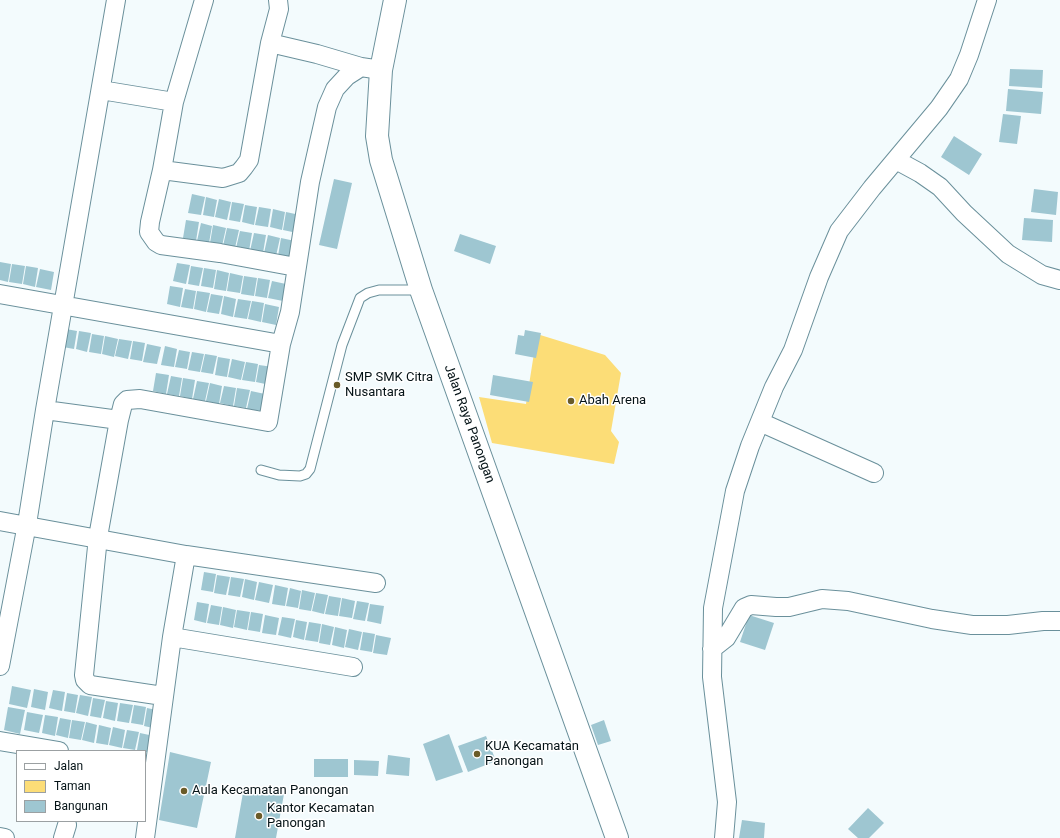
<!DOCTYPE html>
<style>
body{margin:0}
#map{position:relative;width:1060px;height:838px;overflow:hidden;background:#f3fbfd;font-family:Roboto,sans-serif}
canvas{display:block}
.legend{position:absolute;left:16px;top:750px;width:130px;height:72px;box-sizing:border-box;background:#fff;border:1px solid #9ba0a2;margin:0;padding:5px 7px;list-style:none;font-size:12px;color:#041216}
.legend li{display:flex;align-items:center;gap:8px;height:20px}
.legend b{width:20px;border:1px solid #9ba0a2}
</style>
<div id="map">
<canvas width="1060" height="838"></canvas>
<ul class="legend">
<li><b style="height:5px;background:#fff"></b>Jalan</li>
<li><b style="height:11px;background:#fcdd77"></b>Taman</li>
<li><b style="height:11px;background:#9ec6d1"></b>Bangunan</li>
</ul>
</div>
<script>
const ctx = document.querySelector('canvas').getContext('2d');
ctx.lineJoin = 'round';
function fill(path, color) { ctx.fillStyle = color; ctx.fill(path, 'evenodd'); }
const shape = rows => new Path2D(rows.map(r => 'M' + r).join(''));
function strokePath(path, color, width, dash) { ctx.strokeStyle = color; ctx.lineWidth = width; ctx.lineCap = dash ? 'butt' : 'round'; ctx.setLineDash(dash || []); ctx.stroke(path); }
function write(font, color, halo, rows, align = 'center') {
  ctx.font = font + ' Roboto,sans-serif'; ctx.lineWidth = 3; ctx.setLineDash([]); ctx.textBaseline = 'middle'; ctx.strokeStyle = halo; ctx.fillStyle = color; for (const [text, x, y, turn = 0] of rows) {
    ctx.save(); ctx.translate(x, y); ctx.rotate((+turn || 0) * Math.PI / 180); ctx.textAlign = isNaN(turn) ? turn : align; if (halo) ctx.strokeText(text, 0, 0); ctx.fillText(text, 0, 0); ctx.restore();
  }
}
fill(shape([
 [537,334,605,355,621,373,611,431,619,442,614,464,492,443,479,397,526,404]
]), '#fcdd77');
fill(shape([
 [1010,69,1043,70,1042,88,1009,86],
 [1008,89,1043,92,1041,114,1006,111],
 [1003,114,1021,116,1017,144,999,142],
 [954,136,982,154,969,175,941,157],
 [334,179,352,183,337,249,319,245],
 [1034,189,1058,192,1056,215,1031,212],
 [192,194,205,197,201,215,188,213],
 [206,197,217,200,214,217,203,215],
 [219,199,231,202,227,220,215,217],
 [232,202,244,204,240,222,229,220],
 [245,205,257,207,254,225,242,222],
 [259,207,271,209,268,227,255,225],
 [273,209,285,212,282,230,270,227],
 [286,212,300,215,297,233,283,230],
 [1024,218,1053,220,1052,242,1022,240],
 [186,220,199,222,196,241,183,238],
 [201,223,212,226,209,243,197,241],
 [213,225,226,228,222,246,210,243],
 [227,228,239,230,235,248,223,246],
 [240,231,252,233,249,251,236,248],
 [254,233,266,235,263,253,250,251],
 [460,234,496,246,490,264,454,251],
 [268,235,280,238,276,256,264,253],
 [281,238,295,241,292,259,278,256],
 [0,262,11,264,8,282,0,280],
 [177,263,190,265,186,284,173,281],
 [12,264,25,266,22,284,9,282],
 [26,266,38,268,35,287,23,284],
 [191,266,203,268,199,286,188,284],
 [204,268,216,270,213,288,201,286],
 [40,269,54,272,51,290,36,287],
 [217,270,229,273,226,291,214,289],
 [230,273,243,276,240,293,227,291],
 [244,276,257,278,254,296,241,294],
 [258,278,270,280,267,298,255,296],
 [272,281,286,284,283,301,268,298],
 [170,286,183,288,180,307,167,304],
 [185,289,196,291,193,309,181,307],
 [197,291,210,293,206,312,194,309],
 [211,294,223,296,219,314,207,312],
 [224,296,236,299,233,317,221,314],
 [238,299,251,301,247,319,234,317],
 [252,301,264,303,261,322,248,319],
 [265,304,279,307,276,325,262,322],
 [66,329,77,331,74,349,63,347],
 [525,330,541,333,536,358,515,354,518,335,524,336],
 [79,331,91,333,87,352,76,349],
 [92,334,104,336,101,354,89,352],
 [105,336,118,339,114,357,102,354],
 [119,339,132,341,128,359,115,356],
 [133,341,145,343,142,361,130,359],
 [147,344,161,347,157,364,143,362],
 [165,346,177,349,174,367,161,365],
 [179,350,190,352,187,369,175,367],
 [192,352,204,354,200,372,188,370],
 [205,354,217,356,213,374,201,372],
 [218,357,230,359,227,377,215,375],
 [232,359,245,362,241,380,228,377],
 [246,362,258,364,255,382,242,380],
 [259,365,273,367,270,385,256,382],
 [156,373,169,375,166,394,153,391],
 [493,375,533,382,529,402,490,395],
 [171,376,182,378,179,396,167,394],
 [183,378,195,380,192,399,180,396],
 [197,381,209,383,205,401,193,399],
 [210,383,222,386,219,404,206,401],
 [224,386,236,388,233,406,220,403],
 [237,388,250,390,246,408,234,406],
 [251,391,265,394,262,411,247,409],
 [204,572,216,574,213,592,201,590],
 [217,575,230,577,226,595,214,593],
 [231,577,244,579,240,597,228,595],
 [245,579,257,582,254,600,242,597],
 [259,582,273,585,269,603,255,600],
 [275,585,288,588,285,606,272,604],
 [290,588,301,591,298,608,286,606],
 [302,590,315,593,311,611,299,609],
 [316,593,328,595,324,614,312,611],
 [329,596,341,598,338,616,325,614],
 [342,598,355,601,352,618,339,616],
 [357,601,369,603,365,621,353,619],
 [197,602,209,604,206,623,194,620],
 [370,604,384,606,381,624,367,621],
 [211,605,222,607,219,625,207,623],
 [223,607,236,610,233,628,220,625],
 [237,610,250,612,247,630,234,627],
 [251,612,263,614,260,632,248,630],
 [265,615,279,618,276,635,262,633],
 [749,615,774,623,765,650,740,642],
 [282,617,295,619,291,638,278,635],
 [296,620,307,622,304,640,293,637],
 [309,622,321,624,318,642,305,640],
 [322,624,334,627,330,645,319,643],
 [335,627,347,630,344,648,332,645],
 [349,629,362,632,358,650,345,647],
 [363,632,375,634,372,652,360,650],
 [376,635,391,638,387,655,373,653],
 [12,686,31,690,27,708,9,704],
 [34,689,48,692,45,710,31,707],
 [53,690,65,692,62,711,49,708],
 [67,693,78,695,75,713,64,711],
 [80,695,92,697,88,716,76,713],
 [93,698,105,700,101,718,90,716],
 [106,701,118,703,115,721,103,718],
 [120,703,133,705,129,723,117,721],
 [134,705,146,707,143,725,131,723],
 [8,707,25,710,20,734,4,730],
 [147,708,161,711,158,729,144,726],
 [27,712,43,715,39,733,24,730],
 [45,715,58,717,55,736,42,733],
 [60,718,71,720,68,738,56,735],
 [72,720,85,722,81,740,69,738],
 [604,720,611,741,598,745,591,725],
 [86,722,97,725,94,743,82,740],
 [99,725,111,728,108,745,96,743],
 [113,727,125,730,122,748,109,745],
 [127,730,139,732,135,750,123,748],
 [140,733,154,736,151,753,137,750],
 [449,734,463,772,436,781,423,744],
 [486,736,496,761,468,772,458,746],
 [170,752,211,762,197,828,159,820],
 [388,755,410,758,409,776,386,774],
 [314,759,348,759,348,777,314,777],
 [354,760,379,761,378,776,354,775],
 [244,787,284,794,276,838,235,838],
 [868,808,884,823,869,838,858,838,848,829],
 [742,820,765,823,764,838,739,838]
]), '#9ec6d1');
const lane = shape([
 [261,470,279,475,300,476,306,474,310,469,342,345,360,298,368,293,379,290,421,290]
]);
const street = shape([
 [270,43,317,54,361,67],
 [101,90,174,102,162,170,150,222,149,232,156,242,161,245,220,253,296,267],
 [174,102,204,0],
 [896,160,920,173,940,187,964,213,1008,254,1042,275,1060,280],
 [162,170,223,178,239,173,244,167,249,160,270,43,279,9,278,0],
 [0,294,281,344,290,312,310,182,327,107,335,89,347,76,361,67,381,70],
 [45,410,119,420,123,404,127,400,140,399,268,422,281,344],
 [119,420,98,537,84,675,85,680,90,685,163,696],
 [760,422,874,473],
 [0,521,186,555,376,583],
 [172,637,353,667],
 [712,649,726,638,744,608,751,605,776,607,789,607,822,599,848,601,932,619,972,625,1008,625,1043,621,1060,621],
 [0,666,27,524,45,410,116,0],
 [0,741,59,751],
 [0,837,5,838],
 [63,838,67,825],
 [145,838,172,637,186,555],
 [724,838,727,802,712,677,713,608,735,491,750,446,774,387,793,350,819,277,839,231,872,188,939,108,959,79,969,55,987,0]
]);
const secondary = shape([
 [395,0,381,70,377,136,381,160,421,290,617,838]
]);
strokePath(lane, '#6a909b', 11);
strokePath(street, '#6a909b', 20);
strokePath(secondary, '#6a909b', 24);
strokePath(lane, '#fff', 9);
strokePath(street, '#fff', 18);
strokePath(secondary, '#fff', 22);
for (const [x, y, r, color] of [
 [337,385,4,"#6a5b28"],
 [571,401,4,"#6a5b28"],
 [477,754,4,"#6a5b28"],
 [184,791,4,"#6a5b28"],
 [259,816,4,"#6a5b28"]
]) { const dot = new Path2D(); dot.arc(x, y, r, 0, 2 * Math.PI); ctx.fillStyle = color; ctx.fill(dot); strokePath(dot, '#fff', 1.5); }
write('13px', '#041216', '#fff', [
 ["SMP SMK Citra",345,378],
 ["Nusantara",345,393],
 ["Abah Arena",579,401],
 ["KUA Kecamatan",485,747],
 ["Panongan",485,762],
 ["Aula Kecamatan Panongan",192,791],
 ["Kantor Kecamatan",267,809],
 ["Panongan",267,824]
], 'left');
write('13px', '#041216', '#fff', [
 ["Jalan Raya Panongan",469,424,70]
]);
</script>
